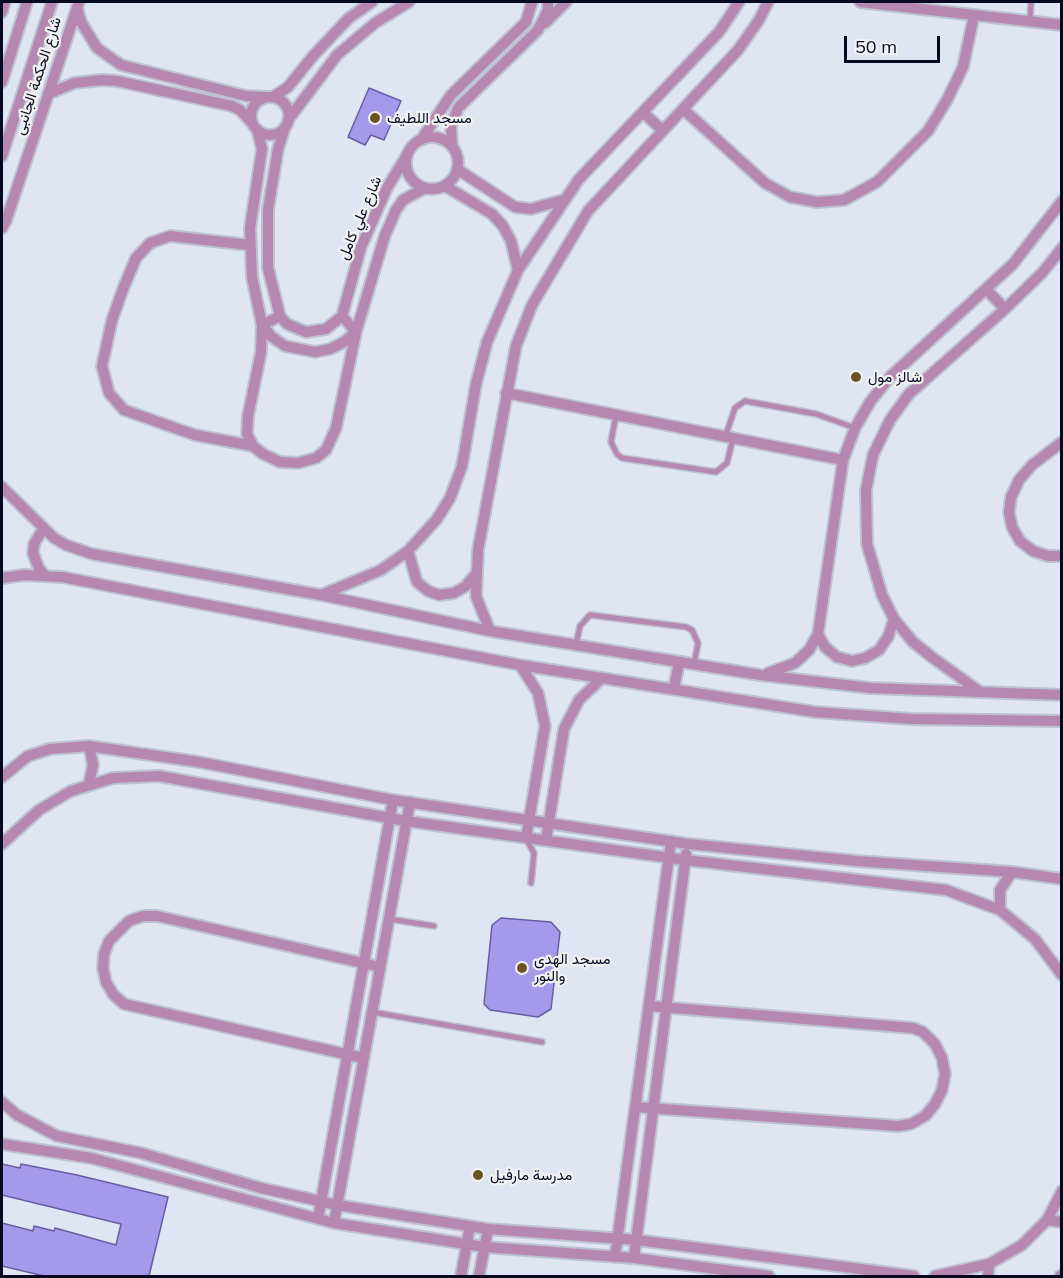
<!DOCTYPE html>
<meta charset="utf-8">
<style>
body{margin:0}
#map{position:relative;width:1063px;height:1278px;overflow:hidden;background:#e0e5f4;font-family:Mulish,sans-serif}
canvas{display:block}
.frame{position:absolute;inset:0;border:3px solid #050922;pointer-events:none}
.scale{position:absolute;left:844px;top:36px;width:96px;height:27px;box-sizing:border-box;border:3px solid #050922;border-top:0;padding-left:8px;font-size:18px;line-height:21px;white-space:nowrap;color:#050922;-webkit-text-stroke:4px #f2f2f2;paint-order:stroke}
</style>
<div id="map">
<canvas width="1063" height="1278"></canvas>
<div class="frame"></div>
<div class="scale">50 m</div>
</div>
<script>
const ctx = document.querySelector('canvas').getContext('2d');
ctx.lineJoin = 'round';
function fill(path, color) { ctx.fillStyle = color; ctx.fill(path, 'evenodd'); }
const shape = rows => new Path2D(rows.map(r => 'M' + r).join(''));
function strokePath(path, color, width, dash) { ctx.strokeStyle = color; ctx.lineWidth = width; ctx.lineCap = dash ? 'butt' : 'round'; ctx.setLineDash(dash || []); ctx.stroke(path); }
function write(font, color, halo, rows, align = 'center') {
  ctx.font = font + ' Mulish,Vazirmatn,sans-serif'; ctx.lineWidth = 4.5; ctx.setLineDash([]); ctx.textBaseline = 'middle'; ctx.strokeStyle = halo; ctx.fillStyle = color; for (const [text, x, y, turn = 0] of rows) {
    ctx.save(); ctx.translate(x, y); ctx.rotate((+turn || 0) * Math.PI / 180); ctx.textAlign = isNaN(turn) ? turn : align; if (halo) ctx.strokeText(text, 0, 0); ctx.fillText(text, 0, 0); ctx.restore();
  }
}
const building = shape([
 [369,88,401,101,384,140,371,135,365,145,348,137,369,88],
 [501,918,551,922,560,932,551,1009,538,1017,490,1010,484,1004,492,925,501,918],
 [2,1164,20,1168,21,1164,77,1175,168,1197,149,1276,44,1276,2,1266,2,1223,33,1231,34,1226,54,1231,55,1228,116,1245,121,1224,2,1195,2,1164]
]);
fill(building, '#a599ec');
strokePath(building, '#685da2', 1.5);
const lane = shape([
 [1030,21,1031,2],
 [616,415,611,442,617,454,622,458,716,472,727,463,733,438],
 [725,437,735,408,745,401,816,414,855,428],
 [576,645,580,626,590,615,686,627,692,630,698,643,694,664],
 [526,839,534,853,531,883],
 [389,919,434,926],
 [372,1012,542,1042]
]);
const street = shape([
 [860,2,1062,25],
 [77,7,81,22,97,48,121,65,246,96,265,97],
 [2,12,5,2],
 [545,23,566,2],
 [2,82,27,2],
 [48,94,74,83,102,80,117,81,232,106,240,110,252,123],
 [273,97,288,87,313,56,349,18,372,2],
 '251 116a19 19 0 1 1 38 0a19 19 0 1 1-38 0Z',
 [683,109,765,183,790,197,817,202,844,200,877,182,928,131,947,100,963,67,974,15],
 [643,112,663,131],
 [288,120,337,55,375,23,409,2],
 [285,127,278,149,268,210,268,268,280,316,287,324,306,332,326,329,342,316,361,247,387,188,407,155],
 [257,129,262,149,250,228,252,277,262,325,272,337,285,346,315,352,330,349,344,342,356,332,385,235,396,210,403,200,425,188],
 '406 163a26 26 0 1 1 52 0a26 26 0 1 1-52 0Z',
 [421,140,451,95,526,22,532,2],
 [452,146,451,126,458,108,538,30,548,10,548,2],
 [2,156,52,2],
 [457,169,515,207,531,209,563,200],
 [445,186,492,214,503,226,511,241,518,270],
 [2,228,6,221,79,2],
 [249,245,170,236,150,243,136,258,123,289,112,320,102,366,109,393,124,410,195,435,253,446],
 [986,289,1005,309],
 [280,316,262,325,261,352,248,416,247,434,253,446,263,454,280,462,298,463,316,458,326,450,336,428,356,332,342,316],
 [506,393,843,460],
 [1062,442,1032,465,1019,480,1011,497,1009,512,1012,527,1020,541,1033,551,1048,556,1062,556],
 [2,487,54,538,66,545,92,554,321,595,490,631,760,675,870,688,1062,695],
 [43,529,34,544,33,553,39,569,45,575],
 [408,551,417,582,428,591,439,595,454,593,466,586,475,575],
 [2,578,24,575,62,577,520,665,815,712,911,719,1062,721],
 [321,595,381,570,408,551,437,519,450,498,462,466,476,384,487,342,518,270,579,179,719,32,739,2],
 [490,631,476,596,478,550,516,346,532,305,588,211,738,50,759,20,768,2],
 [818,634,825,647,837,657,852,661,865,658,879,650,888,637,894,619],
 [520,665,538,693,545,726,526,838],
 [768,673,795,663,809,650,818,634,843,460,855,428,870,402,890,377,1013,264,1062,201],
 [674,689,679,662],
 [979,691,933,658,913,642,894,619,882,595,867,544,866,490,873,455,890,420,909,394,1005,309,1042,273,1062,248],
 [2,777,28,756,50,749,89,746,199,762,393,800,688,844,857,861,1012,872,1062,879],
 [89,784,93,765,89,746],
 [546,840,564,729,579,700,602,678],
 [2,844,39,810,71,791,113,778,159,776,406,821,685,860,946,890,1000,910,1035,939,1062,975],
 [1000,910,1000,890,1012,872],
 [363,1058,124,1004,113,994,106,982,103,968,104,954,109,941,129,921,143,916,157,916,380,967],
 [2,1102,17,1115,57,1136,141,1153,261,1188,337,1205,488,1229,637,1240,914,1276],
 [635,1107,898,1126,911,1124,925,1116,935,1104,942,1090,945,1074,942,1058,935,1044,923,1032,913,1028,649,1006],
 [2,1144,91,1158,334,1223,485,1247,634,1258,769,1276],
 [318,1219,393,800],
 [1047,1220,1062,1222],
 [334,1223,410,802],
 [615,1257,671,841],
 [634,1258,686,854],
 [461,1276,470,1226],
 [479,1276,488,1229],
 [935,1276,989,1264,1022,1245,1047,1220,1062,1191],
 [988,1276,989,1264],
 [1060,1276,1062,1275]
]);
strokePath(lane, '#bdc2d2', 8);
strokePath(street, '#bdc2d2', 14);
strokePath(lane, '#b687b1', 5);
strokePath(street, '#b687b1', 10);
for (const [x, y, r, color] of [
 [375,118,6,"#675523"],
 [856,377,6,"#675523"],
 [522,968,6,"#675523"],
 [478,1175,6,"#675523"]
]) { const dot = new Path2D(); dot.arc(x, y, r, 0, 2 * Math.PI); ctx.fillStyle = color; ctx.fill(dot); strokePath(dot, '#f2f2f2', 2); }
write('15px', '#050922', '#f2f2f2', [
 ["شارع الحكمة الجانبى",38,76,-72],
 ["شارع علي كامل",360,218,-67]
]);
write('15px', '#050922', '#f2f2f2', [
 ["مسجد اللطيف",387,118],
 ["شالز مول",868,377],
 ["مسجد الهدى",534,959],
 ["والنور",534,976],
 ["مدرسة مارفيل",490,1175]
], 'left');
</script>
